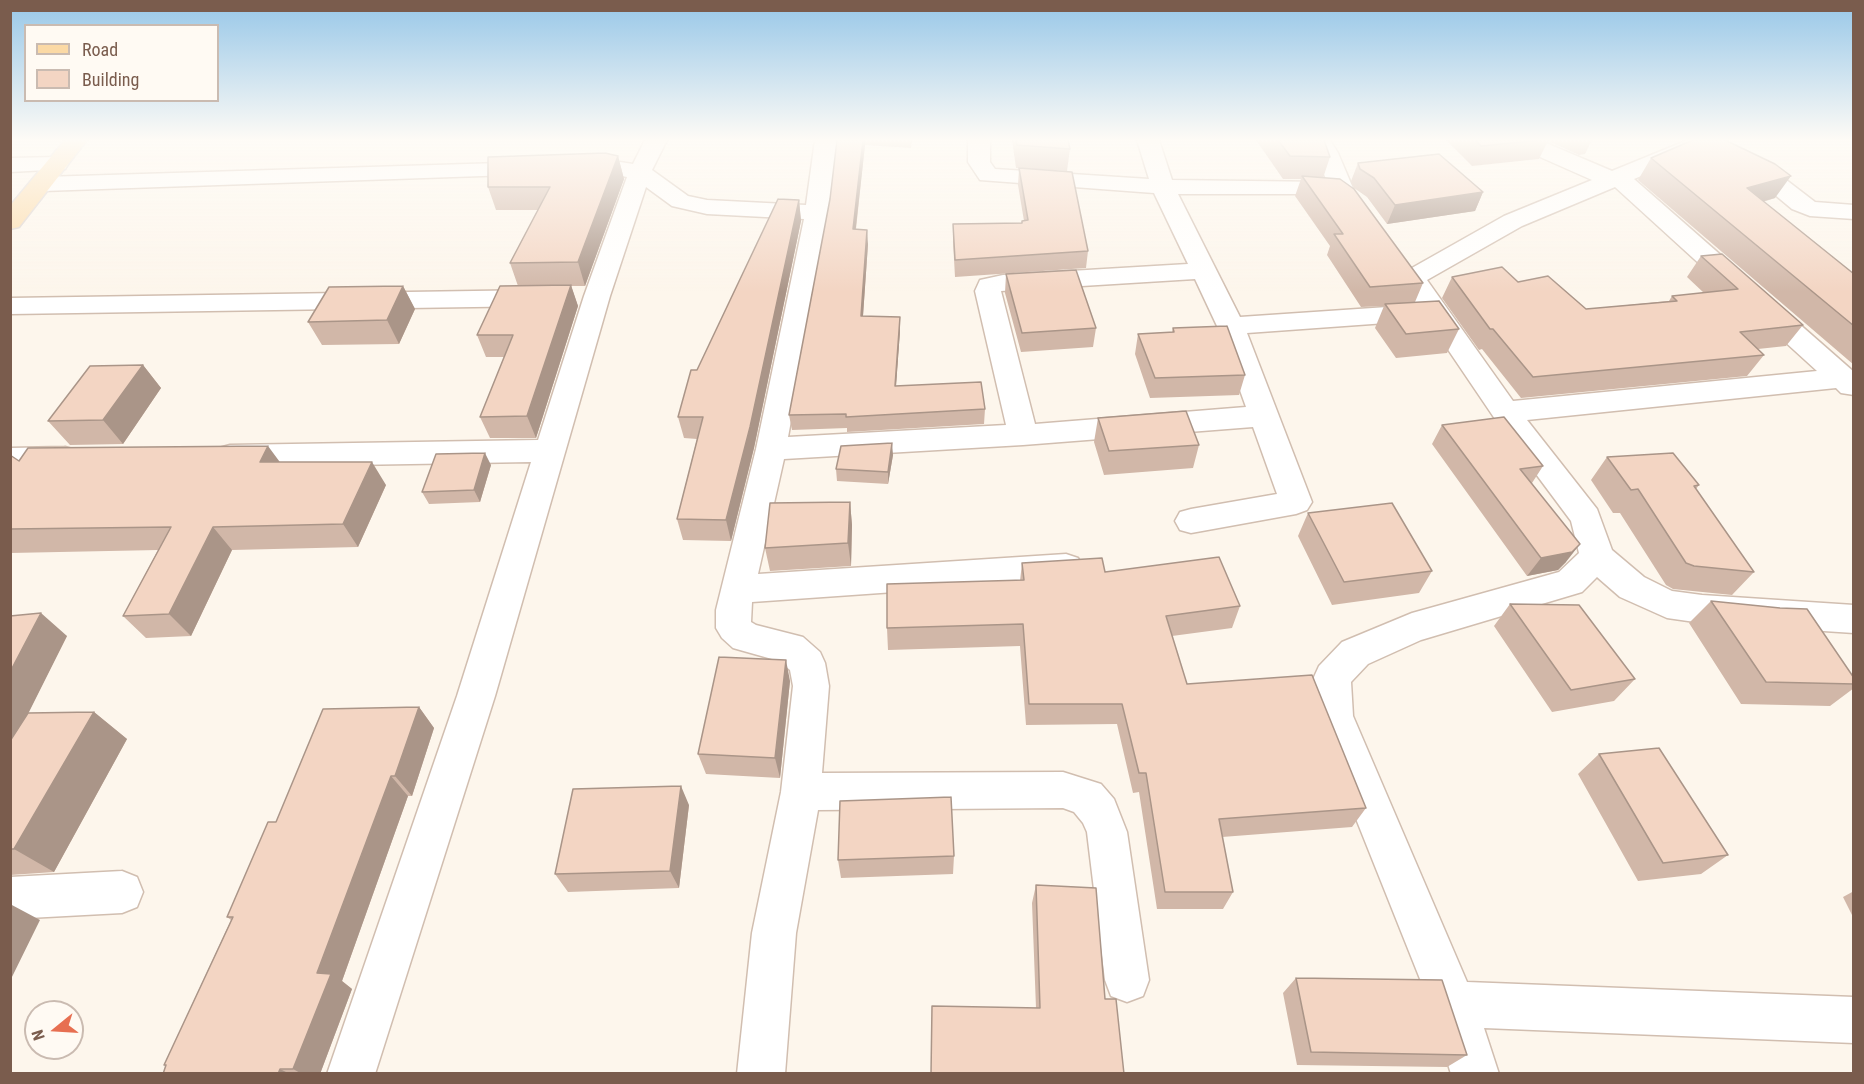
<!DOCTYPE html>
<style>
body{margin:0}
#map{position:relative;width:1864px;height:1084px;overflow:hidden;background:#fdf6ec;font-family:"Roboto Condensed",sans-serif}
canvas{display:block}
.frame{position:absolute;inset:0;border:12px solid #7a5c4d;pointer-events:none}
.legend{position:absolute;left:24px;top:24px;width:195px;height:78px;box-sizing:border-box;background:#fffaf3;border:2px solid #cabbb1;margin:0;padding:8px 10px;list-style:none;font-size:18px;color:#7a5c4d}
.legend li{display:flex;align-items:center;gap:12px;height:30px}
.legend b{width:30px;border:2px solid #cabbb1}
.north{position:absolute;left:24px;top:1000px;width:60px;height:60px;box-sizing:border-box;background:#fffaf3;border:2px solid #cabbb1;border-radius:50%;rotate:252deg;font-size:16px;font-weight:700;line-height:24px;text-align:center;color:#7a5c4d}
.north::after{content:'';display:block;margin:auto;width:21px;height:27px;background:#e76f51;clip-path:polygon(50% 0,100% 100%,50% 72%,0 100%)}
</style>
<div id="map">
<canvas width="1864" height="1084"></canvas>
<div class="frame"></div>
<ul class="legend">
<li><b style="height:8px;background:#fbd9a5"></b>Road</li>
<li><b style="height:16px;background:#f3d5c3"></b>Building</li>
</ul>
<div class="north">N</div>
</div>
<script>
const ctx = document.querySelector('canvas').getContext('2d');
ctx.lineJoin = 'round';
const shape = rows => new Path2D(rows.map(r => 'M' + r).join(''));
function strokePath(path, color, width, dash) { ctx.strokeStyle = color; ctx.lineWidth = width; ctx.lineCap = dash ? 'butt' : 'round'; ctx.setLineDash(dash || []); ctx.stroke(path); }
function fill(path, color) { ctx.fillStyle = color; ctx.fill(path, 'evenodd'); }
const street = shape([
 [645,140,667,140,652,170,688,196,707,200,806,205,815,140,837,140,829,213,788,437,1006,425,975,291,980,280,1003,275,1188,264,1154,193,980,180,968,162,968,140,990,140,990,162,995,169,1149,179,1137,140,1159,140,1172,180,1327,182,1316,153,1308,140,1330,140,1338,153,1355,193,1351,198,1343,200,1319,194,1178,194,1240,317,1417,305,1399,278,1403,273,1504,216,1592,180,1513,145,1510,140,1539,140,1612,171,1688,140,1718,140,1715,145,1634,179,1854,372,1854,395,1841,393,1836,388,1527,420,1597,509,1612,550,1644,577,1672,591,1702,595,1854,605,1854,633,1702,623,1667,618,1620,597,1597,577,1582,592,1421,640,1368,664,1351,682,1353,716,1467,982,1854,997,1854,1043,1484,1028,1499,1074,1451,1074,1430,1004,1315,716,1314,677,1319,666,1342,642,1412,613,1559,572,1579,553,1571,521,1495,419,1428,320,1247,333,1312,502,1307,510,1296,514,1191,533,1180,530,1175,521,1180,512,1191,509,1277,494,1253,427,1023,445,784,459,758,574,1066,554,1078,558,1083,567,1078,576,1066,580,752,602,751,622,756,625,803,637,820,652,825,663,829,686,822,773,1063,772,1101,784,1114,799,1127,832,1149,980,1143,996,1127,1002,1111,996,1105,980,1087,832,1083,823,1074,812,1063,808,818,810,796,933,785,1074,737,1074,752,933,781,792,793,686,790,670,779,661,733,648,722,638,716,628,716,610,756,449,804,219,707,214,672,206,646,187,610,296,495,696,375,1074,327,1074,457,696,531,462,230,467,219,464,215,456,219,448,230,445,538,440,584,296,627,177,612,174,609,169,612,164,620,162,633,164,645,140],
 [1615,187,1817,371,1513,401,1427,280,1522,226,1615,187],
 [1195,279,1217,326,1246,407,1035,424,1001,291,1195,279],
 [57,157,65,159,68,164,65,169,10,172,10,158,57,157],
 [1745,158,1772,169,1815,202,1854,205,1854,219,1810,216,1792,209,1756,179,1737,170,1734,165,1737,160,1745,158],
 [533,162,541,164,544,169,541,174,43,191,35,189,31,184,35,179,43,177,533,162],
 [540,290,549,292,553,298,549,304,540,306,10,314,10,298,540,290],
 [65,447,76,450,80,458,76,466,65,469,10,470,10,448,65,447],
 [122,871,137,877,143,892,137,907,122,913,10,919,10,877,122,871]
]);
const primary = shape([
 [65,140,87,140,19,227,10,229,10,206,65,140]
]);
strokePath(street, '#d1beb0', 3);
strokePath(primary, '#dad1cd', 3);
fill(street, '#fff');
fill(primary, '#fbd9a5');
fill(shape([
 [837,140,912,140,911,148,865,145,856,229,868,244,863,316,900,331,896,386,985,409,984,424,847,432,847,428,792,430,789,415,830,199],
 [1012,140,1068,140,1070,149,1067,171,1016,168],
 [1256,140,1324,140,1330,157,1323,178,1423,283,1415,302,1459,329,1447,353,1396,358,1375,328,1384,306,1361,307,1327,255,1330,246,1295,196,1301,179,1283,179],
 [1446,140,1592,140,1585,154,1579,155,1548,141,1539,159,1472,166],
 [618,156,624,179,585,286,571,286,578,306,536,438,490,438,480,417,504,357,486,357,477,335,518,286,510,263,538,210,496,210,488,187],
 [1651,158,1775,198,1763,202,1854,274,1854,365,1638,180],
 [1358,163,1483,192,1475,211,1387,224,1367,197,1354,188,1351,181],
 [1019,168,1088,251,1086,268,955,277,953,241,953,224,1022,223,1022,221,1024,221,1018,185],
 [799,200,801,221,754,448,731,541,683,540,677,519,697,439,684,438,678,417,697,370],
 [1701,256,1803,325,1786,346,1758,349,1764,355,1747,376,1521,398,1482,349,1479,350,1442,298,1452,277,1518,282,1586,309,1669,301,1672,296,1704,293,1687,277],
 [1006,274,1096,328,1093,347,1021,352,1005,293],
 [403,286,415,309,399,344,322,345,308,322],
 [1173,328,1245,375,1239,395,1150,398,1135,354,1138,334,1172,332],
 [143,365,161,388,123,444,70,445,48,421],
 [1098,418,1199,445,1193,468,1104,475,1094,442],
 [1442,425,1543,466,1532,483,1566,562,1558,570,1527,576,1432,444],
 [10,455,19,461,280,462,386,485,358,547,232,550,191,636,146,638,123,616,158,550,10,553],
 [893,455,888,484,837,481,836,469],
 [1607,457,1699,485,1696,489,1754,572,1732,595,1673,589,1666,585,1620,513,1613,513,1591,480],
 [491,465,480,502,429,504,422,492],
 [850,502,852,525,851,566,770,571,765,548],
 [1308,513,1432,571,1419,593,1332,605,1298,536],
 [1022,563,1105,572,1240,606,1232,628,1172,636,1187,684,1366,808,1352,827,1222,837,1233,892,1223,909,1157,909,1139,792,1133,793,1117,724,1026,725,1020,646,888,650,887,628,1020,581],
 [1711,601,1780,608,1854,678,1854,688,1830,706,1741,704,1689,623],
 [1510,604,1635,679,1614,701,1552,712,1494,626],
 [10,616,67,636,27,715,94,712,127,739,54,872,10,875],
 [790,681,780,778,706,774,698,754],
 [419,707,434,728,412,796,408,796,342,981,352,989,320,1074,163,1074,166,1066,164,1065,231,920,227,917,276,822],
 [1599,754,1728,855,1701,874,1638,881,1578,774],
 [689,805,679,888,568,892,555,874],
 [954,856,953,874,841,878,838,860],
 [1036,885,1105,999,1124,1074,1036,1008,1032,903],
 [1854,891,1854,919,1843,897],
 [1296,978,1467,1055,1447,1067,1297,1065,1283,993]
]), '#d1b7a8');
fill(shape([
 [863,140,865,140,865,145,854,244,853,229],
 [618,156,624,179,585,286,578,262],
 [1791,176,1775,198,1732,210,1747,188],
 [1483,192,1475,211,1387,224,1395,205],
 [799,200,801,221,754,448,731,541,726,520],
 [867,230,868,244,862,330,861,316],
 [571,285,578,306,536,438,527,416],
 [403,286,415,309,399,344,387,320],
 [900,317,900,331,895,400,895,386],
 [143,365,161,388,123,444,103,420],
 [892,443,893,455,888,484,888,472],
 [268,446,285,469,260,462],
 [485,453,491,465,480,502,474,490],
 [372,462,386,485,358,547,343,524],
 [850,502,852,525,851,566,848,543],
 [213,527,232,550,191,636,169,614],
 [1580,544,1566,562,1558,570,1527,576,1541,558],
 [41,613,67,636,12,746,10,745,10,672],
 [786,660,790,681,780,778,775,758],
 [419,707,434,728,412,796,395,776],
 [94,712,127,739,54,872,14,849],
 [391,776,408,796,342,981,352,989,320,1074,302,1074,293,1069,317,973],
 [681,786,689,805,679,888,670,871],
 [10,904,40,920,10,981],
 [280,1069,290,1074,278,1074]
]), '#aa9588');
const building = shape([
 [837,140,863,140,853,229,867,230,861,316,900,317,895,386,981,382,985,409,846,417,846,414,789,415,830,199,837,140],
 [1016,140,1068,140,1070,149,1017,145,1016,140],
 [1278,140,1324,140,1330,157,1290,156,1278,140],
 [1475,140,1542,140,1481,146,1475,140],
 [1693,140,1725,140,1775,164,1791,176,1747,188,1854,274,1854,326,1651,158,1693,140],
 [605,153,618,156,578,262,510,263,550,187,488,187,488,157,605,153],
 [1439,154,1483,192,1395,205,1374,178,1360,169,1358,163,1439,154],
 [1019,168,1072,172,1088,251,955,260,953,224,1022,223,1022,221,1028,220,1019,168],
 [1302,176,1340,179,1354,189,1423,283,1370,287,1334,234,1343,234,1302,176],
 [778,199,799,200,750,427,726,520,677,519,703,417,678,417,691,370,697,370,778,199],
 [1722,254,1803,325,1740,332,1764,355,1533,377,1493,329,1490,329,1452,277,1502,267,1518,282,1548,276,1586,309,1677,301,1672,296,1738,289,1701,256,1722,254],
 [1076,270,1096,328,1022,333,1006,274,1076,270],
 [571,285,527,416,480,417,513,335,477,335,500,286,571,285],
 [403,286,387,320,308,322,329,287,403,286],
 [1439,301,1459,329,1406,334,1385,304,1439,301],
 [1227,326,1245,375,1155,378,1138,334,1174,332,1173,328,1227,326],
 [143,365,103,420,48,421,90,366,143,365],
 [1186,411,1199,445,1109,451,1098,418,1186,411],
 [1504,417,1543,466,1520,469,1580,544,1572,552,1541,558,1442,425,1504,417],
 [892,443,888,472,836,469,841,446,892,443],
 [268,446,260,462,372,462,343,524,213,527,169,614,123,616,171,527,10,529,10,455,19,461,28,448,268,446],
 [485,453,474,490,422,492,436,454,485,453],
 [1673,453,1699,485,1694,486,1754,572,1694,566,1686,563,1638,489,1631,490,1607,457,1673,453],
 [850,502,848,543,765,548,770,503,850,502],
 [1392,503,1432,571,1344,582,1308,513,1392,503],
 [1219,557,1240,606,1166,616,1187,684,1312,675,1366,808,1219,819,1233,892,1165,892,1146,773,1139,773,1122,704,1029,704,1023,624,887,628,887,584,1024,580,1022,563,1102,558,1105,572,1219,557],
 [1711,601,1780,608,1807,609,1854,678,1854,684,1766,682,1711,601],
 [1510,604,1579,605,1635,679,1571,690,1510,604],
 [41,613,10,672,10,616,41,613],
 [719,657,786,660,775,758,698,754,719,657],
 [419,707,395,776,391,776,317,973,331,974,293,1069,280,1069,278,1074,163,1074,166,1065,164,1065,233,917,227,917,268,822,276,822,323,709,419,707],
 [94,712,14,849,10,849,10,741,28,713,94,712],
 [1659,748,1728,855,1663,863,1599,754,1659,748],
 [681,786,670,871,555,874,573,789,681,786],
 [951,797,954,856,838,860,840,801,951,797],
 [1036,885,1096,888,1105,999,1116,999,1124,1074,931,1074,932,1006,1040,1008,1036,885],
 [1296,978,1442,980,1467,1055,1311,1052,1296,978]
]);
fill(building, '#f3d5c3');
strokePath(building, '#aa9588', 1.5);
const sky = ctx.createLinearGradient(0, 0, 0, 292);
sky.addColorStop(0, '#97c7e8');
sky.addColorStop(0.48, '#fefbf6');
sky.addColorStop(1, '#fefbf600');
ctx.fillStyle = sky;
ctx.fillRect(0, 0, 1864, 292);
</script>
